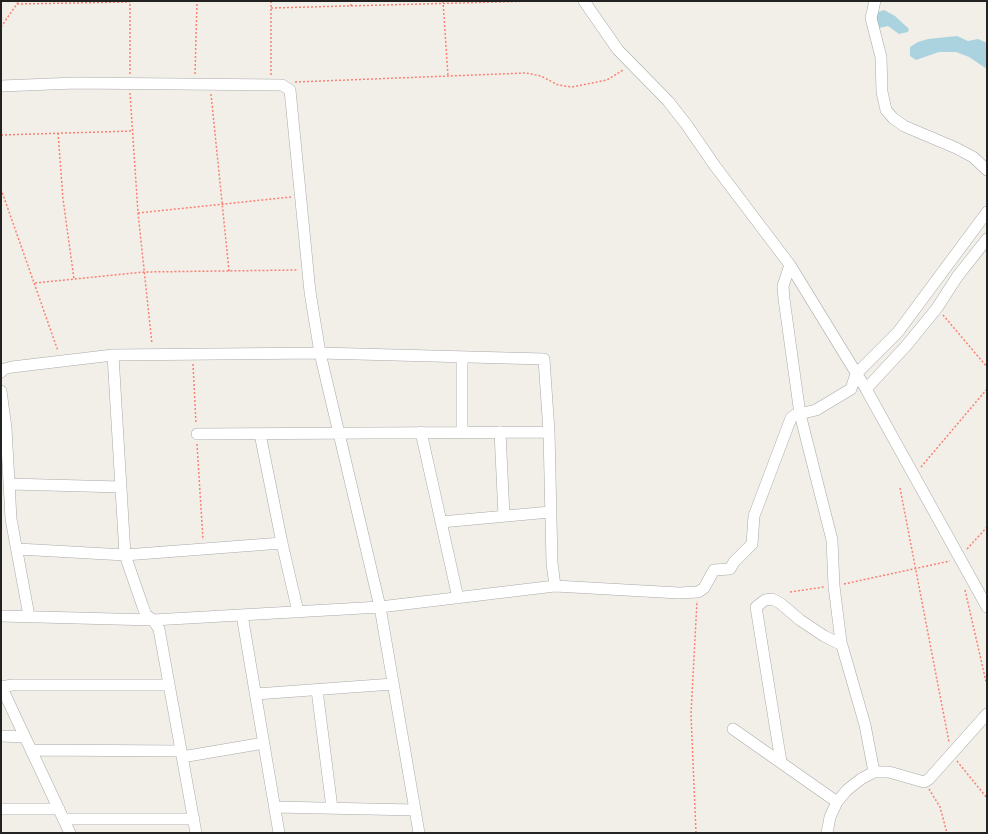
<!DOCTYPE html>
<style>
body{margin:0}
#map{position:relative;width:988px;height:834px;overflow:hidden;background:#f2efe9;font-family:Montserrat,sans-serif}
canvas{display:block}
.frame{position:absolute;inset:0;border:2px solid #222;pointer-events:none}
</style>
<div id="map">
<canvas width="988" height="834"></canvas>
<div class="frame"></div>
</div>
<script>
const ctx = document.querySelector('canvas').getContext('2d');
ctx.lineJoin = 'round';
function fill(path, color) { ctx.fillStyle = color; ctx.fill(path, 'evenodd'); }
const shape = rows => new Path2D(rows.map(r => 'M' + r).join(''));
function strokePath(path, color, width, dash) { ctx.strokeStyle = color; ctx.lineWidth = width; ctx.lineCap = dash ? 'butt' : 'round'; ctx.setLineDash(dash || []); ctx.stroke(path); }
fill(shape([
 [884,10,895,16,909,29,908,32,899,34,888,26,879,28,873,19,876,13],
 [957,36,968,41,978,39,987,43,987,69,969,57,956,52,939,52,916,60,910,56,910,47,918,42,928,39]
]), '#aad3df');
const minor = shape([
 [584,1,618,50,668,101,686,124,715,166,790,265,866,389,987,607],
 [875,1,871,18,881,57,882,92,886,110,893,118,904,126,956,148,973,157,987,170],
 [1,86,76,83,282,85,290,90,310,292,320,353,380,607,419,833],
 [790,265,783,286,784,299,800,414,832,540,834,586,841,642,865,725,874,772],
 [113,355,125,555,143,607,146,615,153,620,159,629,196,833],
 [1,372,4,369,12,367,113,355,320,353,544,359,549,432,552,563,555,586],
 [866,389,906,346,937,308,957,277,987,239],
 [1,391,6,428,11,519,29,616],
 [421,432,458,598],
 [462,432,462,357],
 [500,432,504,516],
 [197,434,549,432],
 [260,434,282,543,298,612],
 [10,484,121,487],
 [441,522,550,512],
 [18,549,125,555,282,543],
 [242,615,279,833],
 [1,616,153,620,380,607,555,586,679,593,698,592,704,588,714,570,730,569,734,562,752,544,754,516,791,418,795,415,816,410,851,389,856,374,898,332,987,212],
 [1,686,70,833],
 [1,687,12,685,169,685],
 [317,690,332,808],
 [256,694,393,684],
 [733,729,837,802],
 [1,736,25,737],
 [32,750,181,751],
 [182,757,264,743],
 [781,762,756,607,765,600,772,599,780,603,800,620,824,636,838,643,841,642],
 [275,807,415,810],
 [1,809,59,809],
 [64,819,194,819],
 [827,833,830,817,837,802,847,790,861,779,874,772,889,772,924,782,929,779,987,714]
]);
strokePath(minor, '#a9a9a9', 12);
strokePath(shape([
 [271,1,271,75],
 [443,1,448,76],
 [17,4,130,2],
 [351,6,351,1],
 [271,8,535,1],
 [1,27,19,1],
 [130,74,130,1],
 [195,74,197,1],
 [295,82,526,73,541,76,558,85,572,87,607,80,623,70],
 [130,93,138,213,152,344],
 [211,94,229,271],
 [58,133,63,199,74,279],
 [1,135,132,131],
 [1,189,58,351],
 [138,213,291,197],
 [35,283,144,272,298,270],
 [943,315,987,367],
 [193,364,196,424],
 [987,371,987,381],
 [197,444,203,540],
 [921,467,987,389],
 [900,488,949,742],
 [967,549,987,527],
 [844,584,950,561],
 [965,590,987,686],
 [790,592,824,587],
 [957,761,987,798],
 [929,789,940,807,947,833],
 [696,833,691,714,697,601]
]), '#fa8072', 1.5, [2, 2]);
strokePath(minor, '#fff', 11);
</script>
